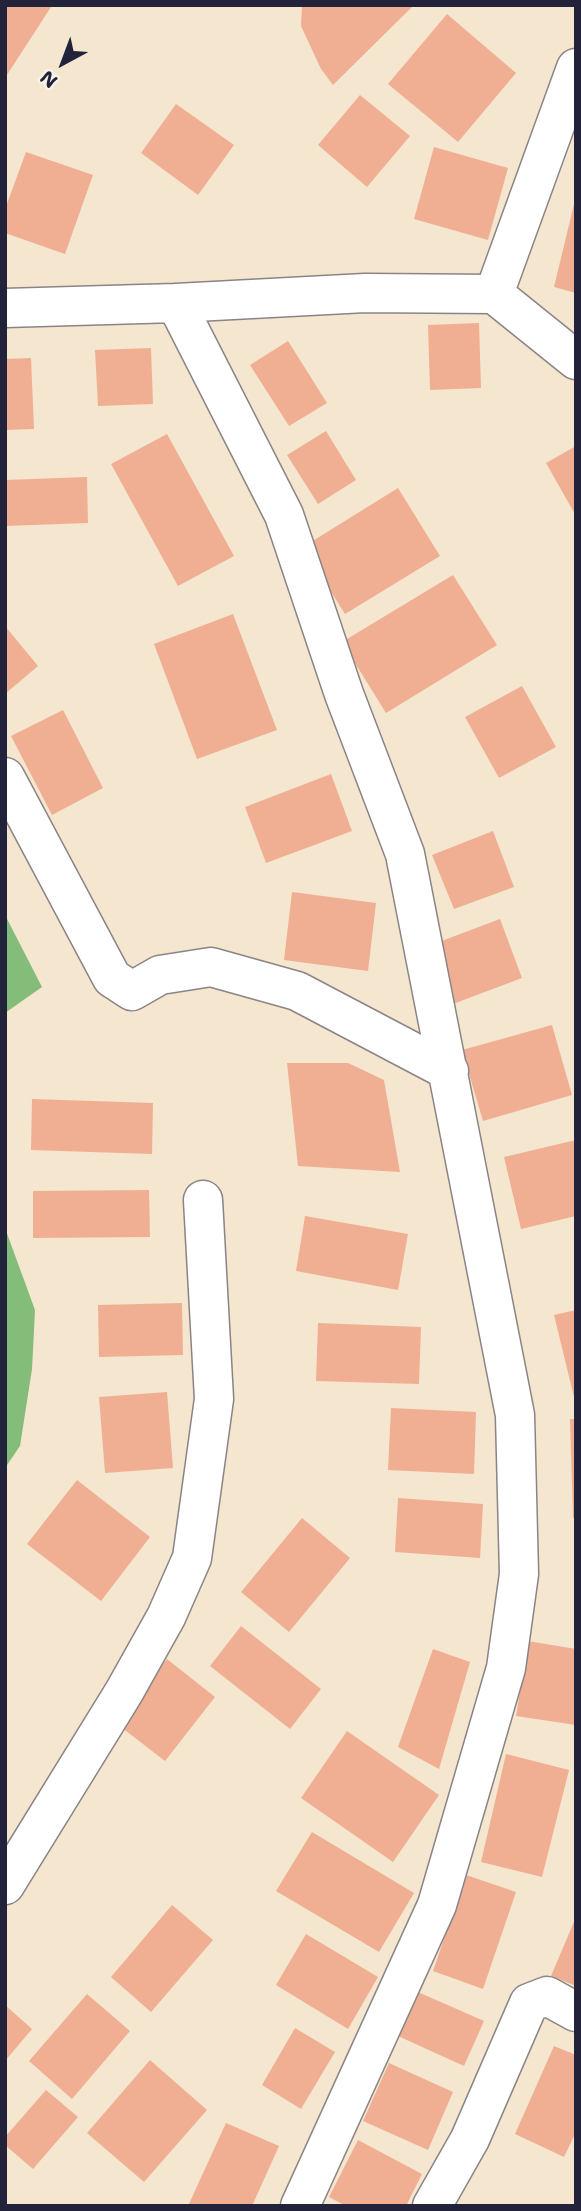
<!DOCTYPE html>
<style>
body{margin:0}
#map{position:relative;width:581px;height:2211px;overflow:hidden;background:#f4e6cf;font-family:"Shantell Sans",sans-serif}
canvas{display:block}
.frame{position:absolute;inset:0;border:7px solid #22223b;pointer-events:none}
.north{position:absolute;left:28px;top:28px;width:70px;height:70px;-webkit-text-stroke:5px #f7f3e8;paint-order:stroke;rotate:221deg;font-size:19px;font-weight:700;line-height:28px;text-align:center;color:#22223b}
.north::after{content:'';display:block;margin:auto;width:24px;height:32px;background:#22223b;clip-path:polygon(50% 0,100% 100%,50% 72%,0 100%)}
</style>
<div id="map">
<canvas width="581" height="2211"></canvas>
<div class="frame"></div>
<div class="north">N</div>
</div>
<script>
const ctx = document.querySelector('canvas').getContext('2d');
ctx.lineJoin = 'round';
function fill(path, color) { ctx.fillStyle = color; ctx.fill(path, 'evenodd'); }
const shape = rows => new Path2D(rows.map(r => 'M' + r).join(''));
function strokePath(path, color, width, dash) { ctx.strokeStyle = color; ctx.lineWidth = width; ctx.lineCap = dash ? 'butt' : 'round'; ctx.setLineDash(dash || []); ctx.stroke(path); }
fill(shape([
 [5,915,42,987,5,1013],
 [5,1228,35,1310,32,1369,20,1446,5,1468]
]), '#84bc79');
fill(shape([
 [5,5,51,7,5,78],
 [302,5,411,5,412,7,333,85,321,69,301,26],
 [447,14,516,73,458,142,388,84],
 [360,95,410,136,367,187,318,145],
 [176,104,234,145,198,195,141,153],
 [434,147,508,168,488,240,414,219],
 [26,152,93,175,65,254,5,233,5,209],
 [575,200,576,200,576,293,554,287],
 [479,323,481,388,430,390,428,325],
 [288,341,327,403,289,426,250,365],
 [151,348,153,404,98,406,95,350],
 [31,358,34,429,5,430,5,359],
 [326,431,356,480,318,504,287,455],
 [167,434,234,556,178,586,111,464],
 [576,446,576,516,546,463],
 [87,477,88,523,5,526,5,480],
 [398,488,440,556,345,614,303,547],
 [453,575,497,645,386,713,342,642],
 [233,614,277,730,197,759,154,644],
 [5,626,38,666,5,694],
 [522,686,556,747,499,778,465,717],
 [63,710,103,788,52,815,11,736],
 [331,774,352,831,266,863,245,807],
 [493,831,514,887,454,909,432,855],
 [292,892,376,903,368,971,284,960],
 [500,919,522,978,453,1004,431,945],
 [552,1025,572,1095,483,1121,462,1050],
 [287,1063,348,1063,384,1080,400,1172,298,1166],
 [32,1099,153,1103,152,1154,31,1150],
 [576,1140,576,1216,521,1229,504,1157],
 [149,1190,150,1237,33,1238,33,1191],
 [305,1216,408,1234,398,1290,296,1271],
 [182,1303,183,1355,99,1357,98,1305],
 [576,1310,576,1396,574,1397,554,1315],
 [318,1323,421,1327,419,1384,316,1381],
 [167,1392,173,1468,105,1473,99,1397],
 [391,1408,476,1412,474,1474,388,1470],
 [570,1419,576,1419,576,1518,573,1518],
 [77,1480,150,1537,101,1601,27,1544],
 [398,1498,483,1504,480,1558,395,1552],
 [302,1518,350,1558,289,1632,241,1592],
 [241,1626,321,1689,290,1729,210,1666],
 [528,1641,576,1649,576,1725,516,1716],
 [433,1649,470,1662,439,1769,398,1747],
 [167,1659,215,1697,165,1761,117,1724],
 [347,1731,439,1795,393,1862,301,1798],
 [506,1754,569,1770,542,1877,481,1862],
 [312,1832,414,1893,379,1952,276,1891],
 [466,1875,516,1892,483,1989,433,1971],
 [172,1905,213,1940,151,2012,111,1977],
 [576,1917,576,1986,551,1976],
 [306,1934,378,1977,348,2029,276,1985],
 [418,1992,484,2021,464,2066,398,2036],
 [87,1994,130,2031,72,2099,29,2061],
 [5,2005,32,2029,5,2061],
 [295,2028,335,2052,301,2109,262,2085],
 [554,2046,576,2055,576,2132,564,2157,515,2134],
 [150,2060,207,2110,144,2182,87,2133],
 [389,2063,453,2092,428,2150,363,2121],
 [46,2090,78,2117,33,2169,5,2145,5,2137],
 [226,2123,279,2146,252,2206,188,2206],
 [358,2140,422,2174,406,2206,346,2206,329,2197]
]), '#f0af93');
const minor = shape([
 [494,294,576,68],
 [494,294,576,360],
 [176,303,284,515,344,694,405,854,515,1415,519,1574,506,1668,437,1905,300,2206],
 [5,308,176,303,365,293,494,294],
 [5,777,112,978,132,991,160,975,211,967,297,991,449,1071],
 [5,1885,124,1692,166,1617,192,1558,214,1399,203,1200],
 [432,2206,470,2139,529,2003,547,1996,576,2012]
]);
strokePath(minor, '#8b8485', 41);
strokePath(minor, '#fff', 38);
</script>
